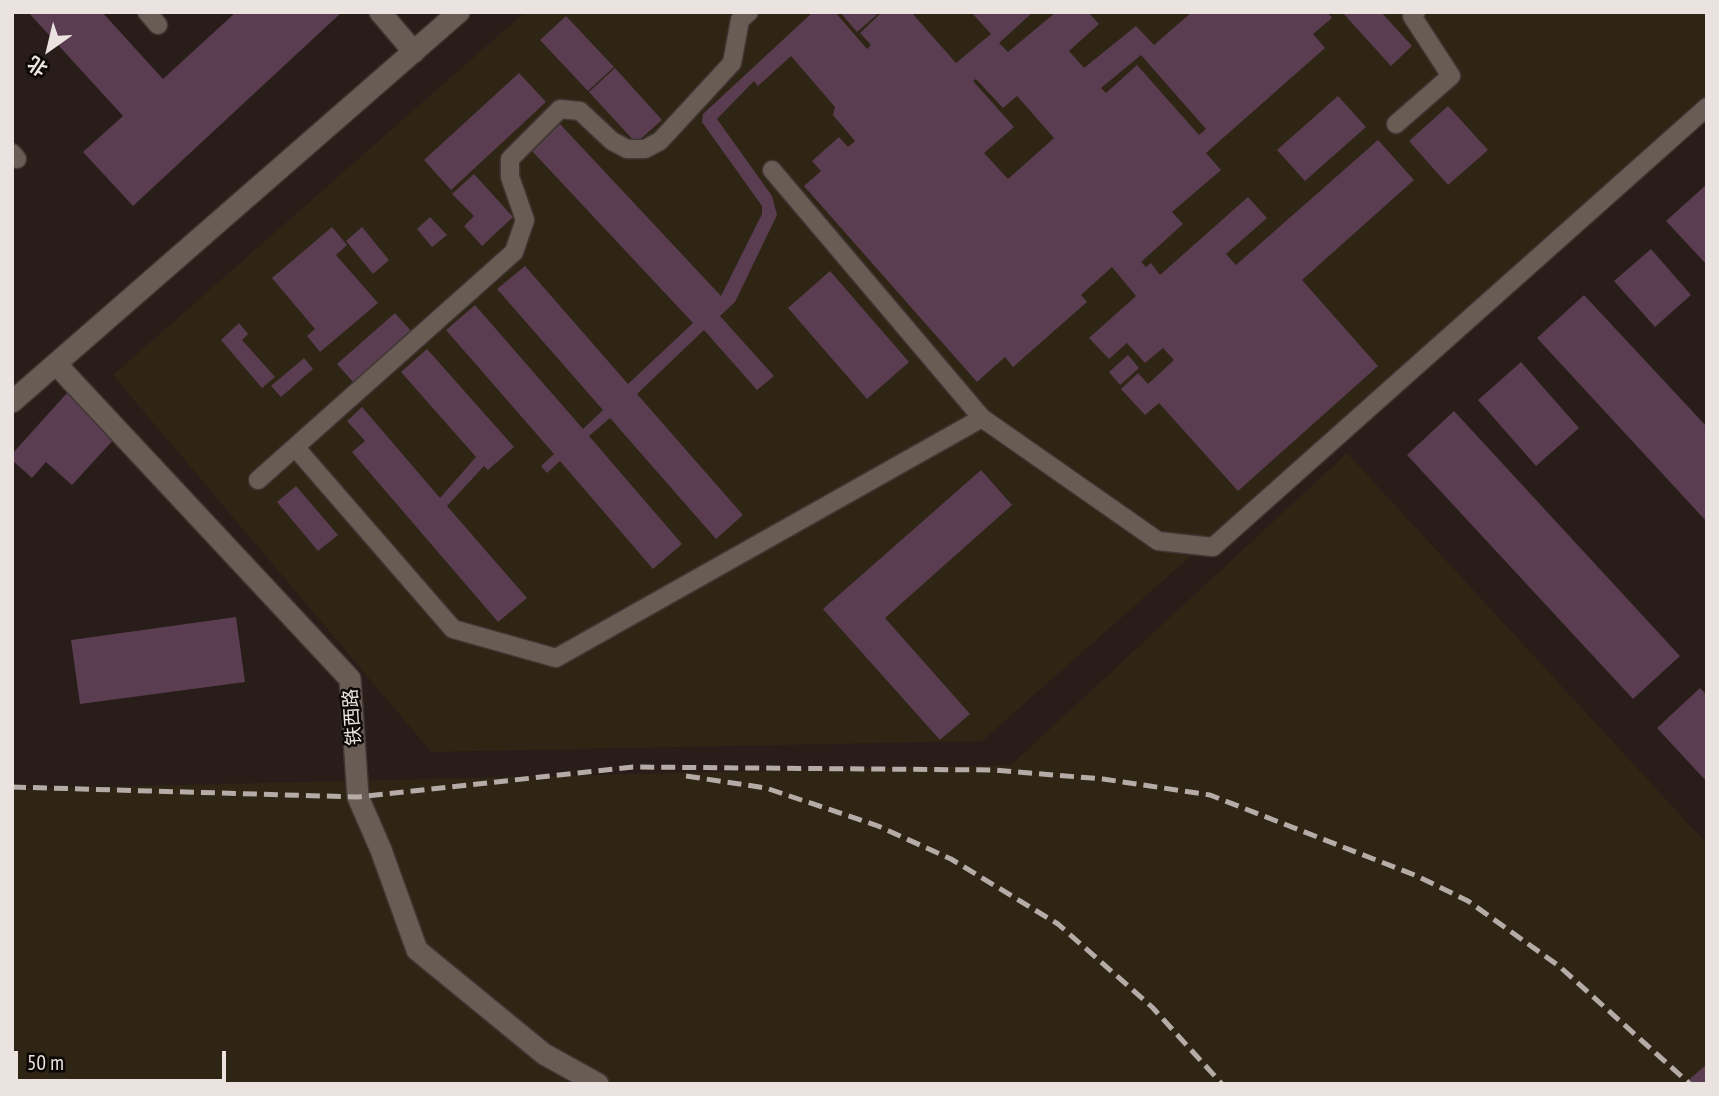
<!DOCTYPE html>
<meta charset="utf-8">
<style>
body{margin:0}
#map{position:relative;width:1719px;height:1096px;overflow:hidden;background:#281d18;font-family:"PT Sans Narrow","Noto Sans SC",sans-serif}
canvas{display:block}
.frame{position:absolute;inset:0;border:14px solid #ebe3df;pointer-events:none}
.north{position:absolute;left:14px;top:14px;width:70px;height:70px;-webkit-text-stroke:5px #0d0806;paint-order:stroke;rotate:214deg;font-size:19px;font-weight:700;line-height:28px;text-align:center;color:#ebe3df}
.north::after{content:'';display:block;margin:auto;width:24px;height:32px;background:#ebe3df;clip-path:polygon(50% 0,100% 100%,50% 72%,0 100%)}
.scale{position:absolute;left:14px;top:1051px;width:212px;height:32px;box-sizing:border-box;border:4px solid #ebe3df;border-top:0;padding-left:9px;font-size:21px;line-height:24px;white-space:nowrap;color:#ebe3df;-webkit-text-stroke:5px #0d0806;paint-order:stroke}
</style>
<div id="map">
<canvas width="1719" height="1096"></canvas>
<div class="frame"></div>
<div class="north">北</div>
<div class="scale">50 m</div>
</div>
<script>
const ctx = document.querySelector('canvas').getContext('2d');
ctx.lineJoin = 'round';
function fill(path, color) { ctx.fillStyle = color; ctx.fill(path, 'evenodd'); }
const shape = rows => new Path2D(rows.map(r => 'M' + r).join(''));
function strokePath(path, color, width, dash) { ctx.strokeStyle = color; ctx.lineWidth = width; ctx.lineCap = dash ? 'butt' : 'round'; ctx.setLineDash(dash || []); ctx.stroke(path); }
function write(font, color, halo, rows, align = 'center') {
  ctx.font = font + ' "PT Sans Narrow","Noto Sans SC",sans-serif'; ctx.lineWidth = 5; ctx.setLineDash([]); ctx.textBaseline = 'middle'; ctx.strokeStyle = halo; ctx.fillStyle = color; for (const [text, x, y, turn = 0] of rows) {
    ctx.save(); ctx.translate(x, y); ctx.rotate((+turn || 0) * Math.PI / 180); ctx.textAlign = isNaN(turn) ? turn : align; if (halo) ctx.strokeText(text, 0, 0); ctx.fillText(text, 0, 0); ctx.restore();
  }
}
fill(shape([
 [525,12,1707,12,1707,99,982,741,431,752,113,375],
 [1347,453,1707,844,1707,1084,12,1084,12,789,1011,765]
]), '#2e2515');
fill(shape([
 [28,12,102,12,163,79,236,12,342,12,133,206,83,152,123,116],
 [813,12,835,12,867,49,871,45,860,33,882,12,911,12,956,63,991,34,971,12,1033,12,999,43,1008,52,1056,12,1088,12,1099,24,1069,51,1084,68,1136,26,1154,45,1192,12,1327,12,1332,18,1313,34,1325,48,1206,153,1221,170,1172,212,1183,224,1141,262,1146,267,1151,263,1160,275,1248,197,1267,218,1226,254,1236,265,1378,140,1414,180,1302,280,1378,366,1238,491,1159,403,1145,415,1121,389,1138,373,1148,384,1174,360,1163,348,1145,363,1127,343,1109,359,1089,338,1136,296,1112,267,1081,295,1087,302,1013,367,1005,357,977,382,804,186,821,171,812,161,839,137,848,147,855,141,833,115,835,107,791,56,758,86,754,81,717,119,772,196,777,215,735,302,720,316,774,376,757,390,704,330,637,394,743,515,716,539,610,418,589,436,682,544,653,569,560,461,547,473,541,466,554,454,446,330,475,305,583,429,603,410,497,289,525,266,628,384,693,323,532,151,560,124,721,296,762,214,762,206,702,122,703,114],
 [1141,55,1206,129,1199,135,1137,65,1106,93,1101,88],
 [976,79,1003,108,1017,96,1054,138,1008,179,984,153,1014,127,973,81],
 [840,12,880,12,857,32],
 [1342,12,1381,12,1412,46,1391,66],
 [566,16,614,67,588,91,540,40],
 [615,68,662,120,636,143,589,92],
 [519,73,546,102,451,190,424,160],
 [1338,96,1366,127,1305,181,1277,150],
 [1448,106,1488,150,1448,185,1409,141],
 [474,174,513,217,482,246,464,226,474,216,452,194],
 [1707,184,1707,265,1666,221],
 [430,217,447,235,432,247,417,229],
 [332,227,347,245,336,255,378,303,320,352,307,336,315,329,272,278],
 [362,227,389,260,373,274,346,241],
 [1651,249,1691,295,1655,327,1614,281],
 [830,271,909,362,867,399,788,308],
 [1584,295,1707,427,1707,522,1537,338],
 [395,313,411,331,353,382,337,364],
 [239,323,248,334,242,340,275,377,262,388,221,340],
 [427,349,514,447,488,470,484,466,447,506,527,598,498,622,352,452,365,441,347,421,362,407,440,498,476,457,401,372],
 [1128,355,1139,368,1120,385,1109,372],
 [304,358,313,369,281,397,271,386],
 [1521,362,1579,428,1536,466,1478,400],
 [67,393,116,437,72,485,46,462,32,478,12,460,12,454],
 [1454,411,1680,656,1633,699,1407,455],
 [981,470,1012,505,885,618,970,714,940,740,823,609],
 [296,486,338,535,318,551,277,502],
 [236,617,245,682,80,704,71,640],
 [1700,688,1707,695,1707,782,1657,728],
 [1707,1064,1707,1084,1684,1084]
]), '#5a3d51');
const lane = shape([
 [147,12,158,25],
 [1396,124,1451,76,1412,16,1416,12],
 [12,153,17,159],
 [772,170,982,418,1158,541,1213,547,1707,107],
 [295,447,453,629,556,658,982,418],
 [258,480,514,252,525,220,510,177,510,159,560,109,580,111,612,141,627,149,645,149,660,141,732,63,740,20,749,12]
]);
const street = shape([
 [380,12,414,52]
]);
const secondary = shape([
 [56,364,350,679,358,797,381,850,417,950,544,1054,598,1084],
 [12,402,459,12]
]);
strokePath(lane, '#403734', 21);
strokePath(street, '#403734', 24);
strokePath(secondary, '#403734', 24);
strokePath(lane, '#695c55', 18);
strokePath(street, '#695c55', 21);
strokePath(secondary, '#695c55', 21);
strokePath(shape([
 [686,776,766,788,878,826,951,859,1058,924,1152,1007,1222,1084],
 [12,787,358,797,633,767,993,770,1103,779,1210,795,1417,876,1468,901,1559,966,1690,1084]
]), '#b5aca8', 5, [14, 7]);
write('19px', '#ebe3df', '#0d0806', [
 ["铁西路",353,717,-94]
]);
</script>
